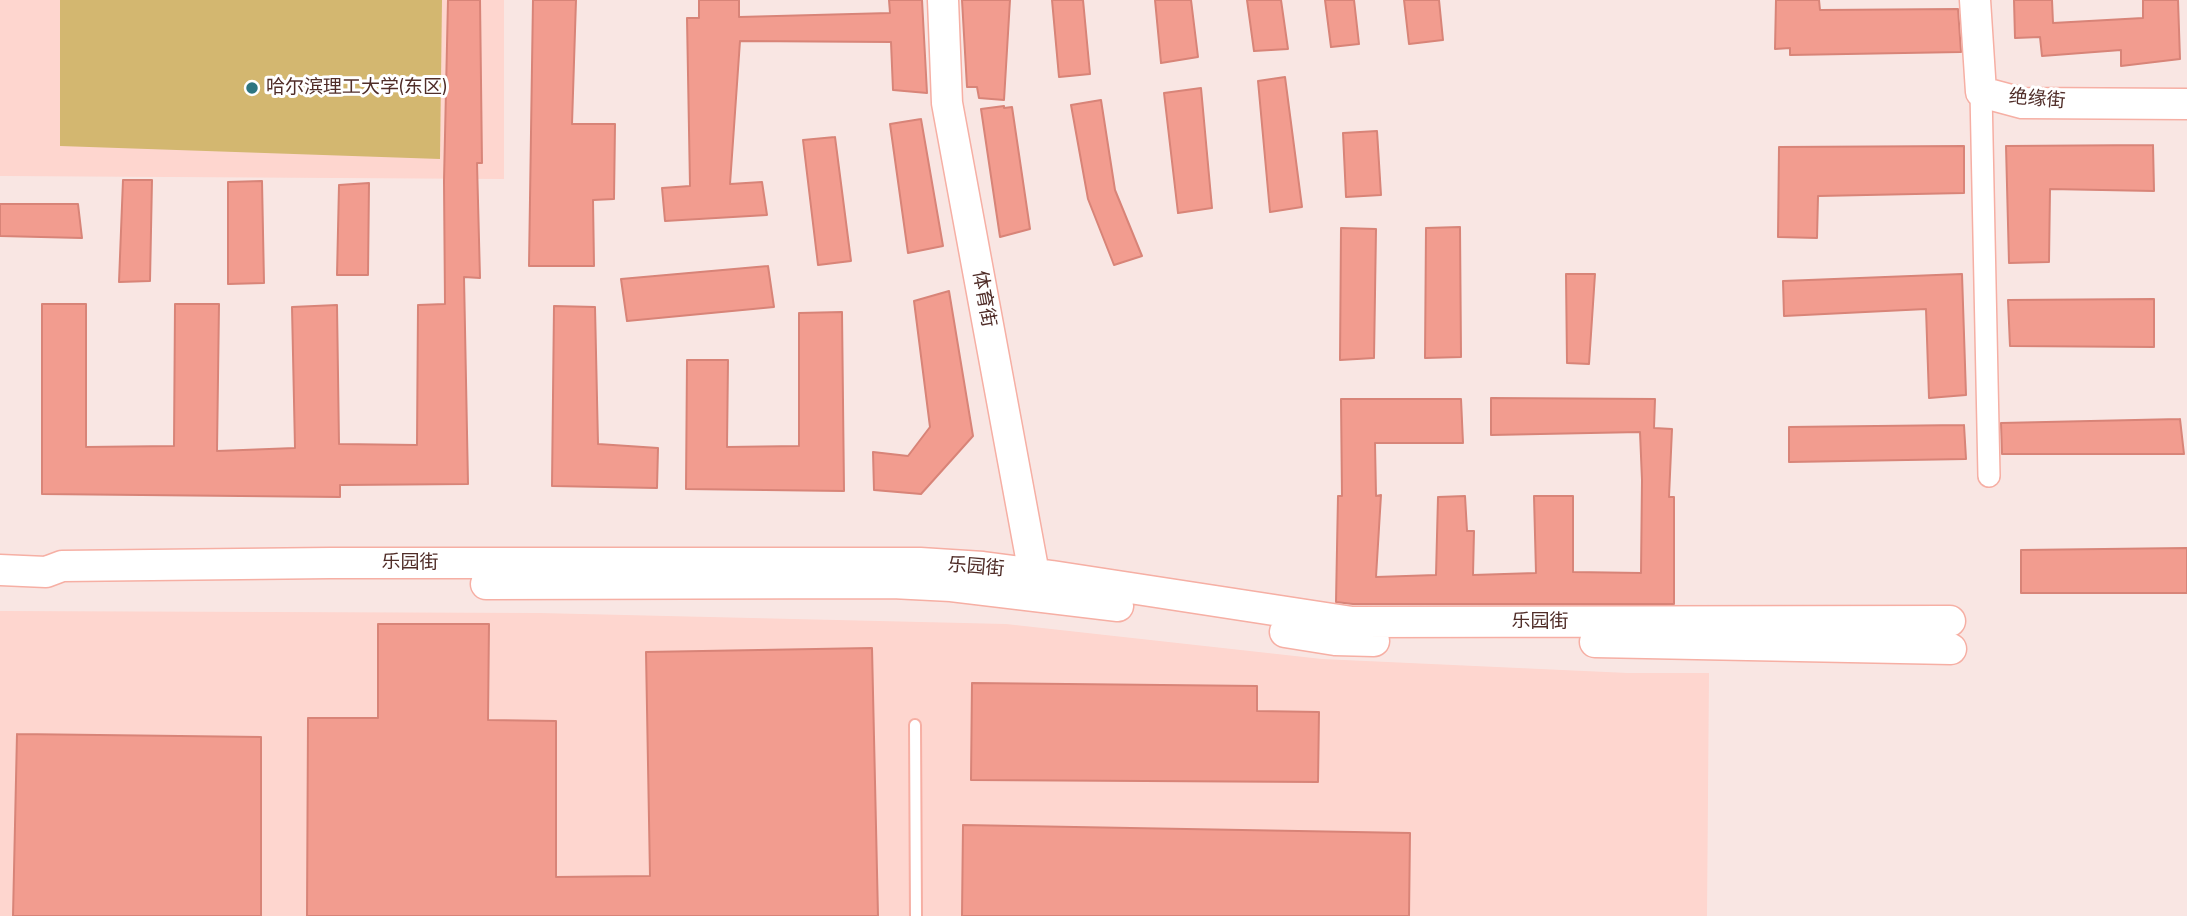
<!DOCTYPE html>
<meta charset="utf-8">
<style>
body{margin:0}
canvas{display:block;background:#f9e6e3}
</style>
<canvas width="2187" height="916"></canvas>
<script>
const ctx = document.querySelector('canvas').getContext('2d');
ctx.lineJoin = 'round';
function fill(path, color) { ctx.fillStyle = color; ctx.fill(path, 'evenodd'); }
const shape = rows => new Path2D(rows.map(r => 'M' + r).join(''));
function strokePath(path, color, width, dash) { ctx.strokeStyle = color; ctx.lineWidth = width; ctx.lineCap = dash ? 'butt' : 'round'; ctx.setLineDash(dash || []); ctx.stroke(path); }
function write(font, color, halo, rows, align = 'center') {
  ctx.font = font + ' "Titillium Web","Noto Sans SC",sans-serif'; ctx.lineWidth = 6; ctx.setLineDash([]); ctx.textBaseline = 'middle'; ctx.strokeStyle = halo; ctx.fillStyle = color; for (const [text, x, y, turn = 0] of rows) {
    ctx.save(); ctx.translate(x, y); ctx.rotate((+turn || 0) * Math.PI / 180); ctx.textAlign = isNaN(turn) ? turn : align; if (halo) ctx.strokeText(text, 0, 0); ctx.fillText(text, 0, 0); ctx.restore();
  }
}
fill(shape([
 [0,0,504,0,504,179,0,176],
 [0,611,540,613,1006,624,1322,659,1628,673,1709,673,1707,916,0,916]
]), '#fed6cf');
fill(shape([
 [60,0,442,0,440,159,60,146]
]), '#d3b770');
const building = shape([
 [448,0,480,0,482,163,477,163,480,278,464,277,468,484,340,485,340,497,42,494,42,304,86,304,86,447,174,446,175,304,219,304,217,451,295,448,292,307,337,305,339,444,417,445,418,305,445,304,444,181,448,0],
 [533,0,576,0,572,124,615,124,614,199,593,200,594,266,529,266,533,0],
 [699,0,739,0,739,17,890,13,889,0,922,0,927,93,893,90,891,42,740,41,730,184,762,182,767,215,665,221,662,188,690,186,687,18,699,18,699,0],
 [962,0,1010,0,1004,100,979,98,977,87,967,87,962,0],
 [1052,0,1083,0,1090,74,1059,77,1052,0],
 [1155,0,1191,0,1198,57,1161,63,1155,0],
 [1247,0,1281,0,1288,49,1254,51,1247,0],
 [1325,0,1354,0,1359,44,1331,47,1325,0],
 [1404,0,1439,0,1443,40,1409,44,1404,0],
 [1776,0,1819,0,1820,10,1958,9,1961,52,1790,55,1790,48,1775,49,1776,0],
 [2014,0,2052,0,2053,23,2143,18,2143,0,2178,0,2180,59,2121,66,2121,50,2042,56,2040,37,2015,38,2014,0],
 [1285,77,1302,207,1270,212,1258,81,1285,77],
 [1201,88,1212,208,1178,213,1164,93,1201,88],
 [1101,100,1115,190,1142,256,1114,265,1088,199,1071,105,1101,100],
 [1004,106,1004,108,1012,107,1030,229,1000,237,981,109,1004,106],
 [921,119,943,246,908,253,890,124,921,119],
 [1377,131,1381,195,1346,197,1343,133,1377,131],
 [835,137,851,261,818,265,803,140,835,137],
 [2153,145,2154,191,2050,189,2049,262,2009,263,2006,146,2153,145],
 [1964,146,1964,193,1818,196,1817,238,1778,237,1779,147,1964,146],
 [123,180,152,180,150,281,119,282,123,180],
 [262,181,264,283,228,284,228,182,262,181],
 [369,183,368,275,337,275,339,185,369,183],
 [0,204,78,204,82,238,0,236,0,204],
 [1460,227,1461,357,1425,358,1426,228,1460,227],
 [1341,228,1376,229,1374,358,1340,360,1341,228],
 [768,266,774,307,627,321,621,279,768,266],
 [1566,274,1595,274,1589,364,1567,363,1566,274],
 [1962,274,1966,395,1929,398,1926,309,1784,316,1783,281,1962,274],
 [949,291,973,436,921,494,874,490,873,452,908,456,930,427,914,301,949,291],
 [2154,299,2154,347,2010,346,2008,300,2154,299],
 [554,306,595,307,598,444,658,448,657,488,552,486,554,306],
 [842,312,844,491,686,489,687,360,728,360,727,447,799,446,799,313,842,312],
 [1491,398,1655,399,1654,428,1672,429,1669,497,1674,497,1674,604,1353,604,1336,602,1338,496,1342,496,1341,399,1461,399,1463,443,1375,443,1376,496,1381,495,1376,577,1436,575,1438,497,1465,496,1467,531,1474,531,1473,575,1536,573,1534,496,1573,496,1573,572,1641,573,1642,480,1640,432,1491,435,1491,398],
 [2180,419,2184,454,2002,454,2001,423,2180,419],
 [1964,425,1966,459,1789,462,1789,427,1964,425],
 [2187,548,2187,593,2021,593,2021,550,2187,548],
 [378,624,489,624,488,720,556,721,556,877,650,876,646,652,872,648,878,916,307,916,308,718,378,718,378,624],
 [972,683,1257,686,1257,711,1319,712,1318,782,971,780,972,683],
 [17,734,261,737,261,916,13,916,17,734],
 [963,825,1410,833,1409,916,962,916,963,825]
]);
fill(building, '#f29c8f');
strokePath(building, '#d88478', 2);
const lane = shape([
 [915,725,916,916]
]);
const street = shape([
 [1981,92,1989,476]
]);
const secondary = shape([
 [943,0,947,103,1037,590],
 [1975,0,1981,92,2022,103,2187,104],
 [0,570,46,572,62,566,330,563,920,563,983,567,1052,576,1352,622,1950,621],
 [486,584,892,583,951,586,1118,606],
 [1285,632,1335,640,1374,641],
 [1595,642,1951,649]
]);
strokePath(lane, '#f6afa4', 14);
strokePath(street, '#f6afa4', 24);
strokePath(secondary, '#f6afa4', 33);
strokePath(lane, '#fff', 10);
strokePath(street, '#fff', 21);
strokePath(secondary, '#fff', 30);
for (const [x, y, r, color] of [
 [252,88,7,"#2d7580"]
]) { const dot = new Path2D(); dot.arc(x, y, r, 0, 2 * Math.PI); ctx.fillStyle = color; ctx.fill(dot); strokePath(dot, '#fff', 2.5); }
write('19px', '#502d28', '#fff', [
 ["哈尔滨理工大学(东区)",266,88]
], 'left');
write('19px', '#502d28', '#fff', [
 ["绝缘街",2037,100,5],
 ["体育街",983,299,80],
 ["乐园街",410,563],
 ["乐园街",976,568,5],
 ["乐园街",1540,622]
]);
</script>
